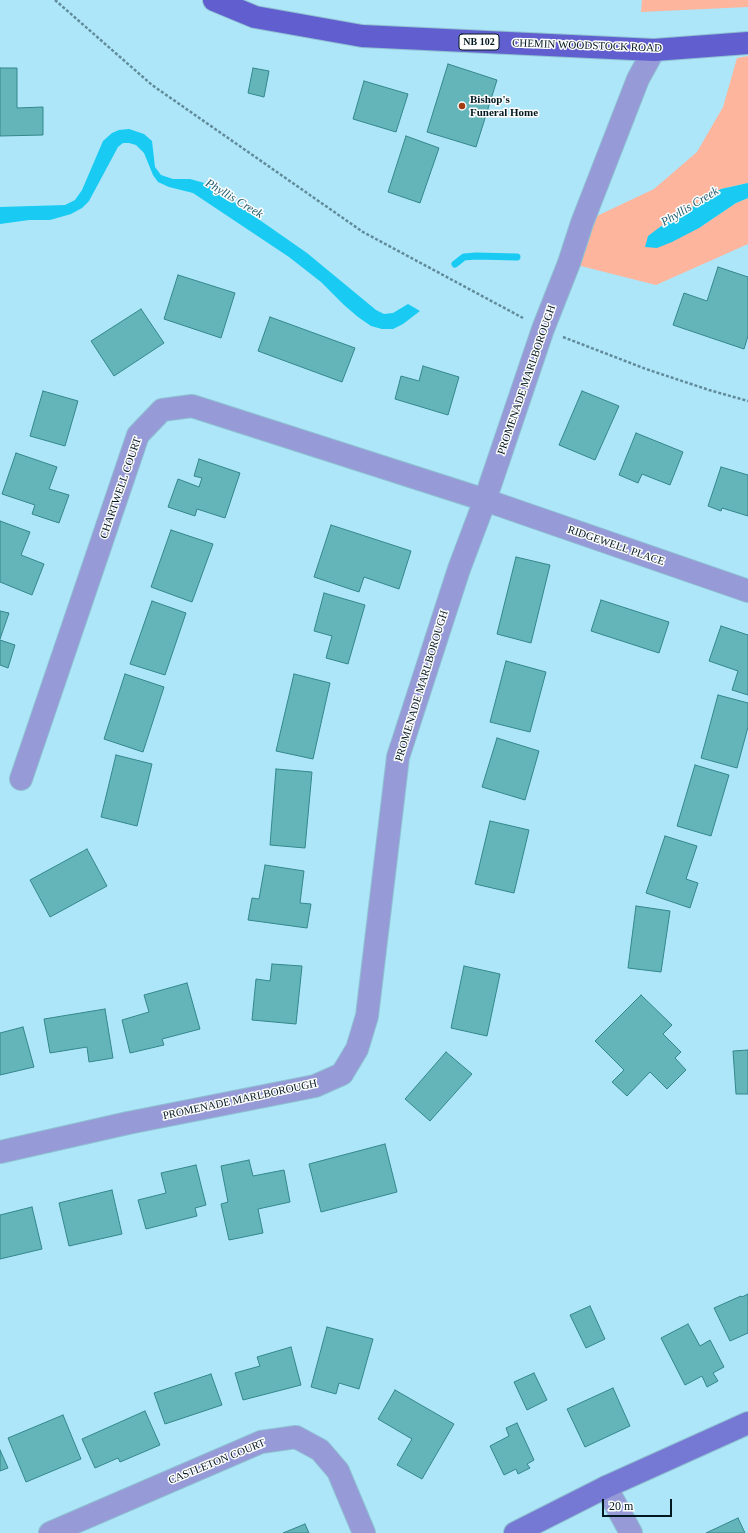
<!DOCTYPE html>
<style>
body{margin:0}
#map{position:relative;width:748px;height:1533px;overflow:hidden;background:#ade6f9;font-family:Georgia,serif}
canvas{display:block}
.scale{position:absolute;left:602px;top:1499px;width:70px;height:18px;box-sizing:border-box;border:2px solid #001820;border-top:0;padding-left:5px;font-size:12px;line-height:14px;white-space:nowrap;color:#001820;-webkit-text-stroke:3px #fdfdfd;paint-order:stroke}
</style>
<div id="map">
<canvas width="748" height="1533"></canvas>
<div class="scale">20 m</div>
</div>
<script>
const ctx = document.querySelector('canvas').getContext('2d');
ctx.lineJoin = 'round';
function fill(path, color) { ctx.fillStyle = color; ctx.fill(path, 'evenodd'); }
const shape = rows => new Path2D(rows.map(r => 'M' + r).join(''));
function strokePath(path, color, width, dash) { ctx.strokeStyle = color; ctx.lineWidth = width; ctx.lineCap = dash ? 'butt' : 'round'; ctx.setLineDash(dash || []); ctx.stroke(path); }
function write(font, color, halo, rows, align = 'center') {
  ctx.font = font + ' Georgia,serif'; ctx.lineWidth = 3; ctx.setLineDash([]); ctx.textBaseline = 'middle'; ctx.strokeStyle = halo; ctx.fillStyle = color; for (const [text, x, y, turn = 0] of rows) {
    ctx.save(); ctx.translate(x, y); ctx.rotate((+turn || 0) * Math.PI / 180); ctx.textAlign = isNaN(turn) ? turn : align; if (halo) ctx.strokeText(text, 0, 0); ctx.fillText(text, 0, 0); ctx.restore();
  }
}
fill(shape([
 [642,0,748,0,748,7,641,12],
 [748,56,748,183,721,189,660,227,699,228,736,203,748,198,748,244,656,285,569,263,582,223,654,189,697,152,723,107,737,58]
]), '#fdb69d');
fill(shape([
 [129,129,144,134,152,141,155,167,161,175,173,179,190,179,208,184,307,253,376,310,384,314,393,313,408,304,420,311,403,324,393,329,382,329,371,326,358,317,344,305,321,282,289,257,193,193,169,187,158,182,153,175,144,153,136,145,129,143,123,143,118,147,89,201,82,208,71,214,50,220,29,220,0,224,0,207,65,205,75,200,82,190,103,141,112,133,119,130],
 [748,183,748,198,736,203,699,228,672,242,657,248,645,247,648,236,660,227,721,189]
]), '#19caf3');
strokePath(shape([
 [455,264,464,257,476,256,517,257]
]), '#19caf3', 7);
const building = shape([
 [448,64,497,80,476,147,427,132,448,64],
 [0,68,17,68,17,108,43,107,43,135,0,136,0,68],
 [253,68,269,71,264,97,248,93,253,68],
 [364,81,408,94,396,132,353,119,364,81],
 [406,136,439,148,420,203,388,192,406,136],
 [718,267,748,277,748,336,744,349,673,325,684,293,707,301,718,267],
 [178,275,235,293,221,338,164,319,178,275],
 [141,309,164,343,114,376,91,341,141,309],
 [270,317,355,348,342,382,258,351,270,317],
 [423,366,459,377,448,415,395,399,401,376,419,381,423,366],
 [43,391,78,401,65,446,30,436,43,391],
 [582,391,619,406,595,460,559,445,582,391],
 [636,433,683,452,670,485,642,474,638,483,619,475,636,433],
 [16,453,57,467,49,489,69,495,59,523,32,514,35,505,2,494,16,453],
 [199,459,240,473,225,518,197,509,195,516,168,507,178,479,199,487,202,478,194,476,199,459],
 [721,467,748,475,748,516,722,508,721,511,708,506,721,467],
 [0,521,30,532,21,555,44,564,32,595,0,582,0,521],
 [331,525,411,551,399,589,364,577,359,592,314,577,331,525],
 [171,530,213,544,192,602,151,587,171,530],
 [516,557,550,565,531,643,497,634,516,557],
 [324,593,365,605,348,664,326,658,332,636,314,631,324,593],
 [601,600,669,622,659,653,591,631,601,600],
 [152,601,186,613,165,675,130,664,152,601],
 [0,611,9,613,0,639,0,611],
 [721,626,748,635,748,695,732,690,738,671,709,661,721,626],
 [0,640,15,645,8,668,0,665,0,640],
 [506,661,546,672,530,732,490,722,506,661],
 [125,674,164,687,143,752,104,739,125,674],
 [294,674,330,683,313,759,276,751,294,674],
 [718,695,748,703,748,727,737,768,701,758,718,695],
 [497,738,539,751,525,800,482,787,497,738],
 [116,755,152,764,137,826,101,817,116,755],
 [695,765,729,775,711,836,677,826,695,765],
 [276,769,312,772,305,848,270,845,276,769],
 [490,821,529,830,514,893,475,884,490,821],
 [665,836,697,846,686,879,698,883,690,908,646,893,665,836],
 [87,849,107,886,50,917,30,880,87,849],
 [265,865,304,871,300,903,311,904,307,928,248,920,252,898,259,899,265,865],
 [636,906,670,911,661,972,628,968,636,906],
 [272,964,302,966,296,1024,252,1020,256,979,270,981,272,964],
 [464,966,500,974,487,1036,451,1028,464,966],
 [187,983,200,1029,162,1039,164,1045,130,1053,122,1020,149,1012,144,995,187,983],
 [641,995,672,1025,663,1034,681,1052,675,1058,686,1070,667,1089,650,1072,627,1096,612,1082,624,1070,595,1041,641,995],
 [105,1009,113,1058,89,1062,87,1047,50,1053,44,1019,105,1009],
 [23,1027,34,1067,0,1075,0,1033,23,1027],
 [748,1050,748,1094,736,1094,733,1051,748,1050],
 [446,1052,472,1074,430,1121,405,1099,446,1052],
 [385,1144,397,1192,321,1212,309,1164,385,1144],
 [249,1160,253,1176,284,1170,290,1202,258,1209,263,1233,229,1240,221,1204,228,1202,221,1166,249,1160],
 [196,1165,206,1205,195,1208,197,1216,146,1229,138,1200,166,1193,161,1173,196,1165],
 [112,1190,122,1234,69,1246,59,1203,112,1190],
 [32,1207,42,1249,0,1259,0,1215,32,1207],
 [748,1294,748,1333,730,1341,714,1308,741,1296,742,1297,748,1294],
 [590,1306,605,1339,586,1348,570,1315,590,1306],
 [688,1324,700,1346,710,1340,724,1367,713,1373,718,1381,707,1387,702,1376,685,1385,661,1338,688,1324],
 [327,1327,373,1339,359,1389,339,1383,336,1394,311,1387,327,1327],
 [291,1347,301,1385,243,1400,235,1373,260,1366,257,1357,291,1347],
 [534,1373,547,1400,527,1410,514,1382,534,1373],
 [211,1374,222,1405,165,1424,154,1393,211,1374],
 [613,1388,630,1426,585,1447,567,1409,613,1388],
 [395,1390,454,1424,422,1479,397,1465,412,1439,378,1419,395,1390],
 [145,1411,160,1445,120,1462,118,1458,95,1468,82,1439,145,1411],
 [63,1415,81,1459,26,1482,8,1438,63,1415],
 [517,1423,534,1460,527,1464,530,1468,518,1474,516,1469,504,1475,490,1446,509,1436,506,1428,517,1423],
 [0,1450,8,1468,0,1471,0,1450],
 [738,1518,745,1533,706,1533,738,1518],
 [305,1524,309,1533,283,1533,305,1524]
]);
fill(building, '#64b5b9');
strokePath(building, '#33878b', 1);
const street = shape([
 [21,779,138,435,162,410,192,406,485,500,748,591],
 [0,1152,128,1123,315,1086,342,1074,357,1049,367,1016,398,757,459,569,485,500,543,329,569,263,582,223,638,79,654,50],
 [606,1487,631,1533],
 [50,1533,261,1442,296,1437,320,1450,338,1471,364,1533]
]);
const secondary = shape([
 [515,1533,606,1487,748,1423]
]);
const primary = shape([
 [214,0,255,17,362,36,654,50,748,43]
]);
strokePath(street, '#8ec1d2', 24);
strokePath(secondary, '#8ec1d2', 24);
strokePath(primary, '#8ec1d2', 24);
strokePath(shape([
 [55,0,152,85,363,232,523,318],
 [563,337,646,369,709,390,748,401]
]), '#618b9a', 2.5, [3, 2]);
strokePath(street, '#969bd8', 22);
strokePath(secondary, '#7679d4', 22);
strokePath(primary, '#615fcf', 22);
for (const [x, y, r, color] of [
 [462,106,4,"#a13c11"]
]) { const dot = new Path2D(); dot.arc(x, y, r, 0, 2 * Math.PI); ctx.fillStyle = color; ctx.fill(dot); strokePath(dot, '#fdfdfd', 1.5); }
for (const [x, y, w] of [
 [479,42,40]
]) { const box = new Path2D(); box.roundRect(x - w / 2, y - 8, w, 16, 3); ctx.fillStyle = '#fdfdfd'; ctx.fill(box); strokePath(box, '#001820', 1); }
write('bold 10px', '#001820', null, [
 ["NB 102",479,42]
]);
write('11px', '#001820', '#fdfdfd', [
 ["CHEMIN WOODSTOCK ROAD",587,46,2],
 ["PROMENADE MARLBOROUGH",527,380,-71],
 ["CHARTWELL COURT",121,488,-71],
 ["RIDGEWELL PLACE",616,546,19],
 ["PROMENADE MARLBOROUGH",422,686,-73],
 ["PROMENADE MARLBOROUGH",240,1100,-12],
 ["CASTLETON COURT",217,1462,-22]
]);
write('bold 11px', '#001820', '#fdfdfd', [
 ["Bishop's",470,100],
 ["Funeral Home",470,113]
], 'left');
write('italic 12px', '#246072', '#fdfdfd', [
 ["Phyllis Creek",234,199,31],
 ["Phyllis Creek",690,207,-31]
]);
</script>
